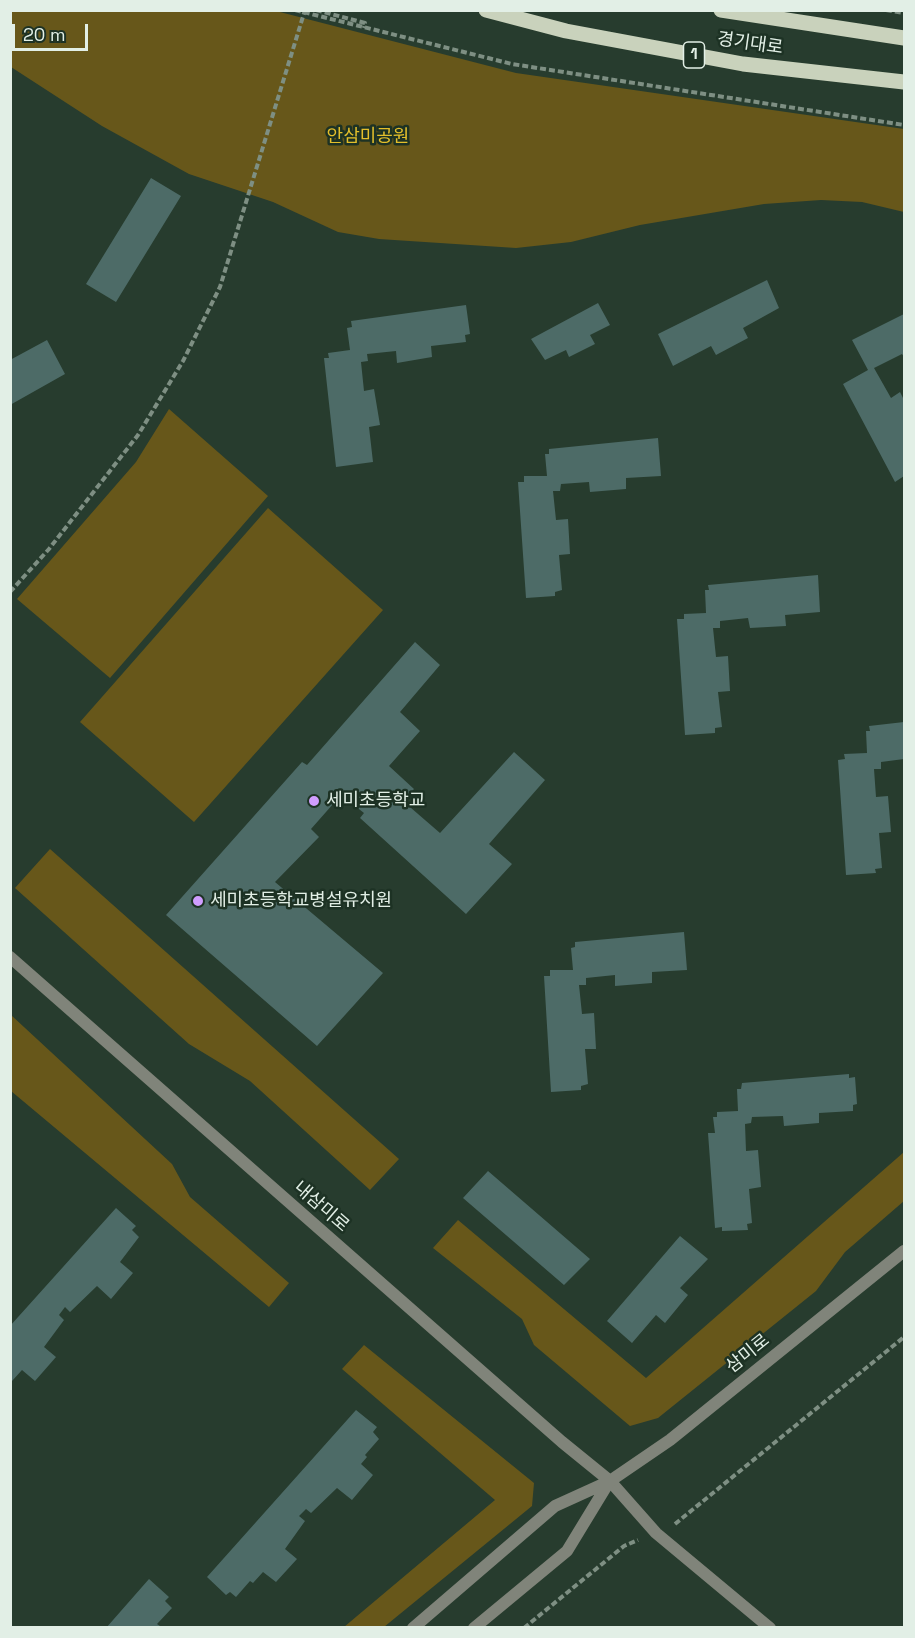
<!DOCTYPE html>
<meta charset="utf-8">
<style>
body{margin:0}
#map{position:relative;width:915px;height:1638px;overflow:hidden;background:#273c2e;font-family:"Space Grotesk",sans-serif}
canvas{display:block}
.frame{position:absolute;inset:0;border:12px solid #e2efe6;pointer-events:none}
.scale{position:absolute;left:12px;top:24px;width:76px;height:27px;box-sizing:border-box;border:3px solid #e2efe6;border-top:0;padding-left:8px;font-size:18px;line-height:21px;white-space:nowrap;color:#e2efe6;-webkit-text-stroke:4px #1d3224;paint-order:stroke}
</style>
<div id="map">
<canvas width="915" height="1638"></canvas>
<div class="frame"></div>
<div class="scale">20 m</div>
</div>
<script>
const ctx = document.querySelector('canvas').getContext('2d');
ctx.lineJoin = 'round';
function fill(path, color) { ctx.fillStyle = color; ctx.fill(path, 'evenodd'); }
const shape = rows => new Path2D(rows.map(r => 'M' + r).join(''));
function strokePath(path, color, width, dash) { ctx.strokeStyle = color; ctx.lineWidth = width; ctx.lineCap = dash ? 'butt' : 'round'; ctx.setLineDash(dash || []); ctx.stroke(path); }
function write(font, color, halo, rows, align = 'center') {
  ctx.font = font + ' "Space Grotesk","Noto Sans KR",sans-serif'; ctx.lineWidth = 5; ctx.setLineDash([]); ctx.textBaseline = 'middle'; ctx.strokeStyle = halo; ctx.fillStyle = color; for (const [text, x, y, turn = 0] of rows) {
    ctx.save(); ctx.translate(x, y); ctx.rotate((+turn || 0) * Math.PI / 180); ctx.textAlign = isNaN(turn) ? turn : align; if (halo) ctx.strokeText(text, 0, 0); ctx.fillText(text, 0, 0); ctx.restore();
  }
}
fill(shape([
 [10,11,276,11,516,73,904,129,904,212,862,202,821,200,764,204,640,225,571,242,516,248,379,239,338,232,273,202,189,174,102,126,11,67],
 [169,409,268,496,110,678,17,599,136,462],
 [268,508,383,610,194,822,80,722],
 [50,849,399,1159,370,1190,250,1081,189,1044,15,888],
 [11,1015,172,1164,190,1197,289,1283,269,1307,11,1091],
 [904,1152,904,1201,845,1252,816,1291,658,1418,630,1426,534,1345,522,1319,433,1248,458,1220,646,1378],
 [364,1345,534,1483,532,1506,384,1627,344,1627,495,1500,342,1369]
]), '#67571a');
fill(shape([
 [151,178,181,196,116,302,86,284],
 [767,280,779,308,743,328,748,338,716,355,711,346,673,366,658,334],
 [598,303,610,325,590,335,595,344,569,357,566,350,545,360,531,339],
 [466,305,470,334,465,335,466,342,431,346,432,357,397,363,396,351,367,354,368,361,361,362,364,391,374,389,380,425,369,427,373,462,336,467,324,358,329,358,328,353,350,350,347,328,352,327,351,321],
 [904,314,904,357,902,354,874,368,891,398,900,392,904,400,904,476,895,482,843,384,868,370,852,340],
 [47,340,65,374,10,405,10,360],
 [658,438,661,476,626,478,626,489,590,492,589,482,561,484,560,491,553,491,556,520,568,519,570,554,559,555,562,590,555,592,555,596,526,598,518,482,524,482,524,476,547,476,545,454,549,454,549,449],
 [818,575,820,612,785,615,786,626,750,628,748,618,720,621,720,628,713,628,716,657,728,656,730,691,718,692,722,727,715,728,715,733,685,735,677,619,684,619,684,614,706,613,705,590,709,590,708,585],
 [415,642,440,665,400,712,420,731,389,766,414,789,403,801,440,833,514,752,545,780,489,844,512,864,466,914,360,818,364,813,341,795,311,829,319,837,275,882,383,973,317,1046,166,915,302,762,307,765],
 [904,722,904,759,881,762,881,769,874,769,876,797,888,796,891,832,879,833,882,868,875,869,876,873,846,875,838,760,845,759,844,754,867,753,866,731,870,731,869,726],
 [684,932,687,970,652,972,652,983,615,986,615,975,586,978,586,985,579,985,582,1014,594,1013,596,1049,585,1049,588,1084,581,1086,581,1090,551,1092,544,976,550,976,550,970,573,970,571,948,575,947,575,942],
 [849,1074,849,1078,855,1077,857,1104,853,1105,853,1111,819,1113,819,1123,784,1126,783,1116,752,1117,751,1123,745,1124,746,1151,758,1150,761,1187,749,1189,752,1223,747,1224,748,1230,722,1231,722,1227,715,1228,708,1133,715,1133,713,1117,717,1117,717,1112,738,1111,737,1089,741,1089,742,1083],
 [488,1171,590,1259,564,1285,463,1198],
 [116,1208,136,1226,132,1230,139,1237,120,1262,133,1273,111,1299,97,1286,70,1312,65,1307,59,1315,64,1320,44,1347,56,1357,35,1381,22,1370,12,1381,10,1326],
 [680,1236,708,1259,680,1288,688,1295,665,1323,656,1315,632,1343,607,1321],
 [356,1410,377,1427,373,1432,379,1439,365,1455,367,1457,361,1464,373,1475,352,1500,337,1488,311,1513,306,1509,299,1516,305,1521,285,1549,297,1559,276,1582,263,1572,253,1583,250,1581,236,1597,230,1592,226,1595,207,1577],
 [149,1579,169,1597,165,1601,172,1608,157,1624,160,1626,106,1628]
]), '#4d6b67');
strokePath(shape([
 [295,10,512,64,904,125],
 [316,10,365,23,364,28],
 [886,10,904,13],
 [10,592,49,549,138,435,183,361,220,287,305,10],
 [675,1524,904,1337],
 [524,1628,624,1546,638,1540]
]), '#7e8f83', 4, [6, 3]);
strokePath(shape([
 [610,1481,656,1533,770,1628]
]), '#80847a', 12);
strokePath(shape([
 [10,957,562,1442,610,1481],
 [413,1628,555,1506,610,1481,670,1440,904,1251],
 [474,1628,567,1551,609,1482]
]), '#80847a', 12);
strokePath(shape([
 [486,10,566,31,743,64,904,82],
 [721,10,904,38]
]), '#c9d2bc', 15);
for (const [x, y, r, color] of [
 [314,801,6,"#d09dff"],
 [198,901,6,"#d09dff"]
]) { const dot = new Path2D(); dot.arc(x, y, r, 0, 2 * Math.PI); ctx.fillStyle = color; ctx.fill(dot); strokePath(dot, '#1d3224', 2); }
for (const [x, y, w] of [
 [694,55,21]
]) { const box = new Path2D(); box.roundRect(x - w / 2, y - 13, w, 26, 4.5); ctx.fillStyle = '#1d3224'; ctx.fill(box); strokePath(box, '#e2efe6', 1.5); }
write('bold 16px', '#e2efe6', null, [
 ["1",694,55]
]);
write('18px', '#e2efe6', '#1d3224', [
 ["경기대로",750,44,8],
 ["내삼미로",321,1207,41],
 ["삼미로",748,1354,-39]
]);
write('18px', '#e3bf2b', '#1d3224', [
 ["안삼미공원",368,137]
]);
write('18px', '#e2efe6', '#1d3224', [
 ["세미초등학교",326,801],
 ["세미초등학교병설유치원",210,901]
], 'left');
</script>
